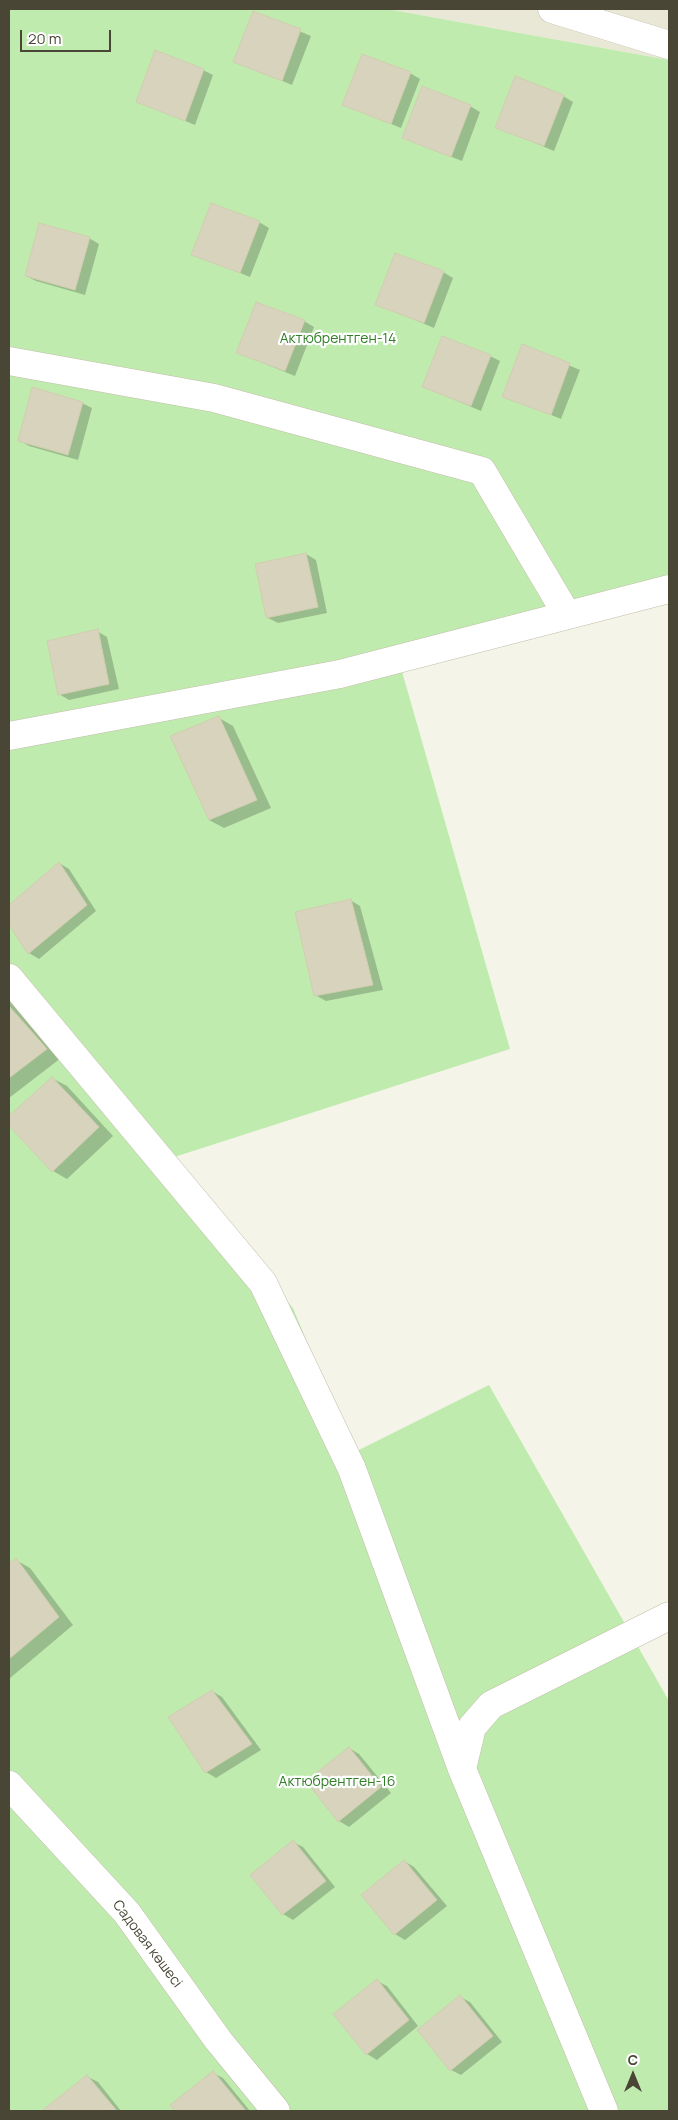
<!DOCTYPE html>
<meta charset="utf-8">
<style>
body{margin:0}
#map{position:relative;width:678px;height:2120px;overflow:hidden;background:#f5f4e8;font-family:Manrope,sans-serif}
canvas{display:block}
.frame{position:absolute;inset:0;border:10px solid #494636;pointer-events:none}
.north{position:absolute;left:608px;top:2050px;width:50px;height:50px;-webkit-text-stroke:4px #fff;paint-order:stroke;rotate:0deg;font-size:14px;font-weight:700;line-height:20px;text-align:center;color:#494636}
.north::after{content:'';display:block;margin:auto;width:18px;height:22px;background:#494636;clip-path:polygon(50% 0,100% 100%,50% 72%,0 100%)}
.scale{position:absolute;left:20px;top:30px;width:91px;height:22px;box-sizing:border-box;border:2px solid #494636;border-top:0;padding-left:6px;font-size:15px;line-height:18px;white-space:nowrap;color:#494636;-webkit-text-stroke:4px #fff;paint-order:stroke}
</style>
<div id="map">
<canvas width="678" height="2120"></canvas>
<div class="frame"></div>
<div class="north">С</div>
<div class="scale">20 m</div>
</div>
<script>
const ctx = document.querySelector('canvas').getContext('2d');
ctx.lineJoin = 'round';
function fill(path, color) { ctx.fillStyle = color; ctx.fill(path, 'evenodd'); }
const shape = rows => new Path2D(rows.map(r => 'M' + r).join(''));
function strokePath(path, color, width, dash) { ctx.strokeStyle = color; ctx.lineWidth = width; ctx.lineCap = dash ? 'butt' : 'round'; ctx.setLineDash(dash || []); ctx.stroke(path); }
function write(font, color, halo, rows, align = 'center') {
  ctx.font = font + ' Manrope,sans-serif'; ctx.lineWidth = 4.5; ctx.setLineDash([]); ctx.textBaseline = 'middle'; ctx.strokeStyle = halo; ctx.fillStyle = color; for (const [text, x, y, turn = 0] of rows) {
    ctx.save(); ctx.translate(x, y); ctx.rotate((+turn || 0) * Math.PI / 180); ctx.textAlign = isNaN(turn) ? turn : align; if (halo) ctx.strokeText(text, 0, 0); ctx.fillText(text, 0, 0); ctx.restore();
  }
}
fill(shape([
 [387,9,669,9,669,60]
]), '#e9e8d6');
fill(shape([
 [9,9,387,9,669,60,669,590,401,668,510,1049,162,1161,293,1308,353,1453,489,1385,669,1701,669,2111,9,2111]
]), '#c0ebaf');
fill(shape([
 [253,12,311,36,292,85,234,61],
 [203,70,213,75,195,125,137,101],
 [410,73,420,79,401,128,344,105],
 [563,96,573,102,554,151,497,127],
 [470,106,480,112,462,161,404,138],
 [259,222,269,228,250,277,193,254],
 [89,238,99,244,85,295,36,281,26,276],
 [443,272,453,278,434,328,377,304],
 [304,321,314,327,295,376,238,353],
 [523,346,580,370,561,419,504,396],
 [490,356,500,361,481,411,424,387],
 [82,403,92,408,78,460,29,446,19,440],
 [306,554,316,560,327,613,278,623,268,618],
 [97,631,107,637,119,689,69,700,59,694],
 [219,718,233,726,271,808,224,828,209,820],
 [59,863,69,869,96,911,39,959,29,953,9,923,9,907],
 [350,900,360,906,383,990,326,1001,315,995],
 [9,1000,61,1058,9,1098],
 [52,1078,67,1086,113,1136,67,1179,53,1171,9,1124,9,1117],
 [16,1560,30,1568,73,1625,9,1679,9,1566],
 [212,1691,222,1697,261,1750,216,1778,206,1772],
 [349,1748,359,1754,391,1793,349,1827,339,1821],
 [293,1842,303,1847,335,1887,293,1920,283,1914,251,1875],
 [404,1861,414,1867,447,1906,405,1940,395,1934,363,1895],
 [377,1981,387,1986,418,2026,377,2060,367,2054],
 [460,1997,470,2002,502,2042,461,2075,451,2070],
 [213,2073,223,2078,250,2111,176,2111,172,2106],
 [88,2077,98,2082,121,2111,47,2111,46,2110]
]), '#0003');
const building = shape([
 [253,11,301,29,282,81,233,62,253,11],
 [155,50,204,69,185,121,136,102,155,50],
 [362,54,411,72,391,124,342,105,362,54],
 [515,76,564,95,544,146,495,128,515,76],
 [422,86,471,105,451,157,402,138,422,86],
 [211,203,260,221,240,273,191,255,211,203],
 [39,223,90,237,75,290,25,276,39,223],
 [395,253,444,271,424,323,375,305,395,253],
 [256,302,305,320,285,371,236,353,256,302],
 [442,336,491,355,471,406,422,387,442,336],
 [522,344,570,363,551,415,502,397,522,344],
 [32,387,83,402,68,455,18,441,32,387],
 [306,553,318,607,266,618,255,564,306,553],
 [98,629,109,684,58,695,47,641,98,629],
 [219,716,257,800,209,820,170,736,219,716],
 [59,862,87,905,28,954,9,925,9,905,59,862],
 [351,899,373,985,314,996,295,912,351,899],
 [9,1006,47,1049,9,1078,9,1006],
 [52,1077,99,1127,52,1172,9,1126,9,1116,52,1077],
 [16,1558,59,1617,9,1659,9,1564,16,1558],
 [212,1690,252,1744,205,1773,168,1717,212,1690],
 [349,1747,381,1787,338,1822,306,1781,349,1747],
 [293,1840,326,1881,282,1915,250,1875,293,1840],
 [404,1860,437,1900,394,1935,361,1895,404,1860],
 [377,1979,409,2020,366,2055,333,2014,377,1979],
 [460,1995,493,2036,450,2071,417,2030,460,1995],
 [213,2071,246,2111,175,2111,170,2105,213,2071],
 [87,2075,117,2111,46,2111,44,2109,87,2075]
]);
fill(building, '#d7d3bd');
strokePath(building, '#d2ceaf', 1);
const minor = shape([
 [552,9,669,45],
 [9,361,214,398,482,471,567,615],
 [9,736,340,674,669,589],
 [9,978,263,1283,352,1469,462,1769,604,2111],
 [462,1769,472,1727,491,1705,669,1616],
 [9,1785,127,1913,218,2040,276,2111]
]);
strokePath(minor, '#c1bfaa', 29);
strokePath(minor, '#fff', 28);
write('14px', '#307e26', '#fff', [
 ["Актюбрентген-14",338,339],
 ["Актюбрентген-16",337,1782]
]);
write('14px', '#494636', '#fff', [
 ["Садовая көшесі",147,1944,53]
]);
</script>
